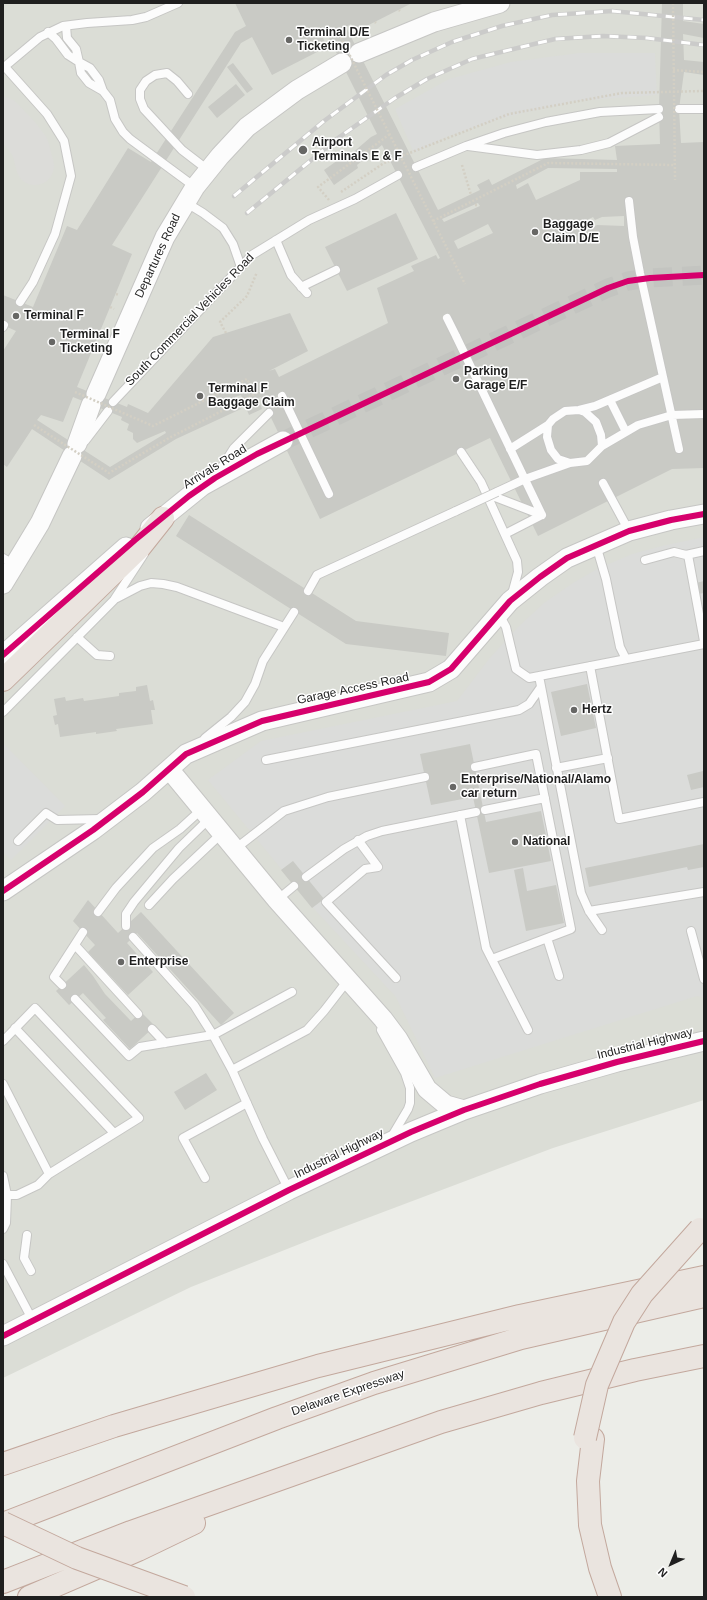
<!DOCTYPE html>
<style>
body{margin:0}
#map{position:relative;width:707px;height:1600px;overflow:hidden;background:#ecede8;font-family:Arial,sans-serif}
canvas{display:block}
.frame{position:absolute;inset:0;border:4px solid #1f1f1f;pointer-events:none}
.north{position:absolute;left:651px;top:1544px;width:40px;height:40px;-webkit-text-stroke:3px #fff;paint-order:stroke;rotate:224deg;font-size:11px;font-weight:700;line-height:16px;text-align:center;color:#1f1f1f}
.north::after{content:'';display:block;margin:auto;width:14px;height:18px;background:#1f1f1f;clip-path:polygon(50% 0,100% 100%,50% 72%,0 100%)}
</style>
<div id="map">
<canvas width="707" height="1600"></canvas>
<div class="frame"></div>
<div class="north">N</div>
</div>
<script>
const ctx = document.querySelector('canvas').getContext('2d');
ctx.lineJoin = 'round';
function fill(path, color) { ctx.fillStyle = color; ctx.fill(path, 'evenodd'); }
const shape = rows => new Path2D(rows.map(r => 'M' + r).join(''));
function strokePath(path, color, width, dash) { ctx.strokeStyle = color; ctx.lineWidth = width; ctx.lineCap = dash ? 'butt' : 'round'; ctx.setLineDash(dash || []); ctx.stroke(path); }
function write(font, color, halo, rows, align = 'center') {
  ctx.font = font + ' Arial,sans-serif'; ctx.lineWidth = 3; ctx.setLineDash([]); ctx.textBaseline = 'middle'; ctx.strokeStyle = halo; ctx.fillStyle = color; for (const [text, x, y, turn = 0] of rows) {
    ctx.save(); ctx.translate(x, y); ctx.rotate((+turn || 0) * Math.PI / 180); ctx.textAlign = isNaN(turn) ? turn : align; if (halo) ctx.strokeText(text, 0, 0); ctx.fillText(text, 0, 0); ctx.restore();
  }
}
fill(shape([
 [3,3,704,3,704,1100,553,1148,325,1234,191,1287,3,1378]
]), '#dbddd6');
fill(shape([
 [579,53,655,53,657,95,576,101,502,118,446,137,414,153,395,109,449,79,511,62],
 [704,537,704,998,697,996,435,1078,396,997,316,911,208,780,261,741,457,701,489,659,518,627,544,603,573,583,597,569,632,554,666,545],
 [3,743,65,806,11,860,3,852]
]), '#dbdcda');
strokePath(shape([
 [3,116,21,135,30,147,35,166]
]), '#dcdcd9', 38);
fill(shape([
 [235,3,412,3,355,32,351,24,346,27,438,210,480,190,477,185,489,179,492,185,545,158,617,160,615,146,660,144,659,109,662,3,683,3,683,21,704,24,704,38,683,34,684,60,704,62,704,75,684,72,679,109,681,143,704,142,704,468,672,469,538,536,490,438,320,519,261,397,258,398,262,409,249,415,241,395,235,397,241,409,176,439,109,480,32,429,7,467,3,464,3,351,16,331,3,325,3,295,33,307,67,226,77,230,128,148,151,162,235,32,246,26],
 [328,36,377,134,371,137,350,155,348,153,324,170,334,185,358,168,357,165,382,145,440,258,438,259,436,255,411,266,414,271,377,288,388,323,279,377,275,369,269,371,308,351,290,313,213,337,148,413,128,404,127,407,77,387,132,254,112,245,241,43,252,37,272,75,327,47,323,38],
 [548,168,617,169,617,172,580,172,580,180,536,200,528,183,517,189,516,185],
 [478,203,480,206,444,222,442,219],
 [624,216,624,226,597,225,583,232,579,224,593,217,595,220,602,217],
 [488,224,493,233,458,249,454,241],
 [73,397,122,417,121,420,129,424,127,430,133,433,133,439,137,443,165,431,166,433,110,467,37,420,41,415,63,422],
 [233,63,253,89,247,93,227,67],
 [236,84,245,95,217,118,208,107],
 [396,213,418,259,347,291,325,247],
 [189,515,356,621,449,633,446,656,346,644,176,536],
 [704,581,704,593,698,594,696,583],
 [587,684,596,728,561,736,551,692],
 [147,685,150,701,153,700,155,710,151,710,153,724,116,729,117,731,96,734,96,732,60,737,58,724,55,725,53,716,57,715,54,699,65,697,66,701,83,698,84,701,119,696,119,693,136,691,136,687],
 [470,744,486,822,541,811,551,861,489,873,473,797,431,805,420,754],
 [703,771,704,787,691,790,687,775],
 [704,844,704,867,688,870,687,867,589,887,585,868],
 [293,861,324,899,312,908,281,870],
 [523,868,527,891,556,885,564,923,526,931,514,870],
 [88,900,118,933,141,912,234,1013,221,1025,137,933,127,943,153,972,128,995,88,952,95,945,73,921],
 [84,965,93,976,105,994,131,1021,141,1012,155,1026,130,1049,103,1020,106,1018,83,993,69,1005,56,991],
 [206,1073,217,1090,185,1110,174,1092]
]), '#c9cac5');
strokePath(shape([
 [283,441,608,288,628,281,650,278,704,275]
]), '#c3c4c0', 19, [19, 10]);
const service = shape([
 [66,26,67,38,76,49,79,62,90,68,99,80,103,91,110,100,115,119,123,132,130,139,195,187],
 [48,32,56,39,68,55,79,62,81,73,89,83,103,91],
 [5,67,47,114,64,141,71,176,55,234,33,282,20,302],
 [3,68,40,37,63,26,87,23,132,20,146,17,178,3],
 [188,94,177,81,167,73,155,75,146,81,140,90,140,99,144,109,182,150,208,170],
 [679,109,704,109],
 [468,146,537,155,581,150,609,143,659,117],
 [416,167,466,146,504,133,546,122,600,112,659,109],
 [629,201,633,237,640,273,679,449],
 [185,202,203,213,223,228,233,244,241,267],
 [276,240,291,275,307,293],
 [301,287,336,270],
 [3,327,4,325],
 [456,336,542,515],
 [610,400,626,432],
 [113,402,252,255,309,220,355,199,398,175],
 [289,410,329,494],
 [579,410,585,412,596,422,601,435,602,446],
 [548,425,547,437,551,450,558,459,570,463],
 [85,441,108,411],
 [510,449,548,425,553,419,565,411,579,410,595,406,663,377],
 [461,452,481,482,517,561,518,572,512,594],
 [218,473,234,448,269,413],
 [603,483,629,531],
 [497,492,525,479,570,463,587,461,602,446,638,425,672,415,704,414],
 [490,495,542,515],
 [505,534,542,515],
 [596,545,606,579,620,647,626,659],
 [688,555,704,641],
 [3,558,15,565],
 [645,560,674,552,686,555,704,551],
 [308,591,317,575,456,511],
 [117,598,140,586,151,583,163,584,177,587,284,627],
 [499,614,506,627,516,669,529,678,704,644],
 [77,637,97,655,110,656],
 [590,666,619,819,704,802],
 [539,676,581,893,589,911,602,930],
 [3,712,114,600,144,554],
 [205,738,231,717,245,702,255,684,263,661,294,612],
 [266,760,519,710,529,704,541,687],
 [475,767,536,754,571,929,492,959],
 [556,768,608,758],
 [485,810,545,798],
 [460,815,486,948,528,1030],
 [358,840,378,867,365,869,326,902,396,978],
 [18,841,46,813,57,820,101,819],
 [235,849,284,811,328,797,425,777],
 [306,877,344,849,367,836,382,831,476,812],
 [277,900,294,886],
 [149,905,173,879,222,833],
 [589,911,704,892],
 [98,912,116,888,153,848,180,829,202,809],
 [126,926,126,914,134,902,179,848,210,818],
 [691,931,704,979],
 [133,937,194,1005,213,1035,232,1070,263,1139,289,1190],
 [547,938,559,976],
 [75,945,138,1014],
 [62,985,54,977,83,932],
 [75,999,129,1056,140,1047,213,1035,292,992],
 [15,1028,114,1133],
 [152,1029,165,1043],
 [381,1030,405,1073,410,1088,410,1103,408,1109,392,1136],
 [3,1041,35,1008,139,1118,49,1174,38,1185,17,1195,7,1195],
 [232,1070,307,1030,324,1011,348,980],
 [3,1084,49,1174],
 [3,1176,7,1195,6,1223,3,1229],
 [205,1178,183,1138,247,1103],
 [27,1235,24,1258,31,1271],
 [3,1264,33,1321]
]);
const tertiary = shape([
 [359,53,434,22,500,3],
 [96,394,165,237,195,187,220,156,247,127,297,90,342,63],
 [77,444,91,405],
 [150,528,202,486,283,441],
 [3,584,40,523,72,456],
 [3,655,126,547],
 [169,769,277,900,383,1019,398,1039,427,1089,446,1105,464,1110],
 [3,891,93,830,143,792,186,754,262,721,429,682,451,669,510,601,540,577,567,558,629,531,671,520,704,514],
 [3,1336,289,1190,411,1132,464,1110,540,1084,617,1062,704,1041]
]);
const motorway = shape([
 [3,680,140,547,163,518],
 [593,1439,588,1481,590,1525,600,1568,610,1597],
 [3,1464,114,1426,318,1366,520,1316,704,1277],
 [3,1524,277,1418,374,1383,521,1338,704,1296],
 [3,1582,131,1532,441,1422,541,1393,635,1370,704,1356],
 [29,1597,138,1550,194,1523]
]);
strokePath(service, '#c6c6c4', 10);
strokePath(tertiary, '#c6c6c4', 21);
strokePath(motorway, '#c3a89d', 24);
strokePath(shape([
 [399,10,400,11],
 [375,22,376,23],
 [673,70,704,72],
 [462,165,471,195],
 [341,192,384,163,509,114,622,93,704,91],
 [329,200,318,187,390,134],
 [475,205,479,205],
 [116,294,119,295],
 [110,307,114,309],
 [226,333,220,322,247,296,257,272]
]), '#d3cfc4', 2.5, [2, 2]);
strokePath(service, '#fcfcfc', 8);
strokePath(tertiary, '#fcfcfc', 19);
strokePath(motorway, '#eae4df', 22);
const rail = shape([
 [234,196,324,121,386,75,412,60,452,42,502,26,552,15,612,11,704,20],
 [247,213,338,138,395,98,427,79,472,59,555,39,603,36,647,38,704,45]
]);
strokePath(rail, '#cbcbca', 4.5);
strokePath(rail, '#fff', 3, [9]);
const serviceBridge = shape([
 [447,318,456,336],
 [282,396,289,410],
 [456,511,497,492]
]);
const motorwayBridge = shape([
 [585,1438,597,1385,624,1322,642,1294,700,1229],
 [3,1523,77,1558,184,1597]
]);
strokePath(serviceBridge, '#c6c6c4', 10, []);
strokePath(motorwayBridge, '#c3a89d', 24, []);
strokePath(shape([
 [673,3,675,180],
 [337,30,465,284],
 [433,221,548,163,674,165],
 [75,392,153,426,247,379,255,394,259,391],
 [34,425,109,473,169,438,255,394]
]), '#d3cfc4', 2.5, [2, 2]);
strokePath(serviceBridge, '#fcfcfc', 8);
strokePath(motorwayBridge, '#eae4df', 22);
strokePath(shape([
 [3,655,135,540,189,496,215,478,257,454,608,288,628,281,650,278,704,275],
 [3,891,93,830,143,792,186,754,262,721,429,682,451,669,510,601,540,577,567,558,629,531,671,520,704,514],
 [3,1336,289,1190,411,1132,464,1110,540,1084,617,1062,704,1041]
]), '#d6006c', 6);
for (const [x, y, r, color] of [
 [289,40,4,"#676765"],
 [303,150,5,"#676765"],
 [535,232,4,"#676765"],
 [16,316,4,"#676765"],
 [52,342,4,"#676765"],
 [456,379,4,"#676765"],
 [200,396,4,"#676765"],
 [574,710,4,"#676765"],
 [453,787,4,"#676765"],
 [515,842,4,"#676765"],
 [121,962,4,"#676765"]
]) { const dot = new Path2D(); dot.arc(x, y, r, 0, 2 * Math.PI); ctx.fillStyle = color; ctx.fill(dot); strokePath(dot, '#fff', 1.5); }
write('bold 12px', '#1f1f1f', '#fff', [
 ["Terminal D/E",297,33],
 ["Ticketing",297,47],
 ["Airport",312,143],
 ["Terminals E & F",312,157],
 ["Baggage",543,225],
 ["Claim D/E",543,239],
 ["Terminal F",24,316],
 ["Terminal F",60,335],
 ["Ticketing",60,349],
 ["Parking",464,372],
 ["Garage E/F",464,386],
 ["Terminal F",208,389],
 ["Baggage Claim",208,403],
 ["Hertz",582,710],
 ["Enterprise/National/Alamo",461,780],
 ["car return",461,794],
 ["National",523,842],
 ["Enterprise",129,962]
], 'left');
write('12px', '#1f1f1f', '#fff', [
 ["Departures Road",158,256,-65],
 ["South Commercial Vehicles Road",190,320,-46],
 ["Arrivals Road",215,467,-32],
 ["Garage Access Road",353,689,-12],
 ["Industrial Highway",645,1044,-14],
 ["Industrial Highway",339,1154,-26],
 ["Delaware Expressway",348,1393,-19]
]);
</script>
